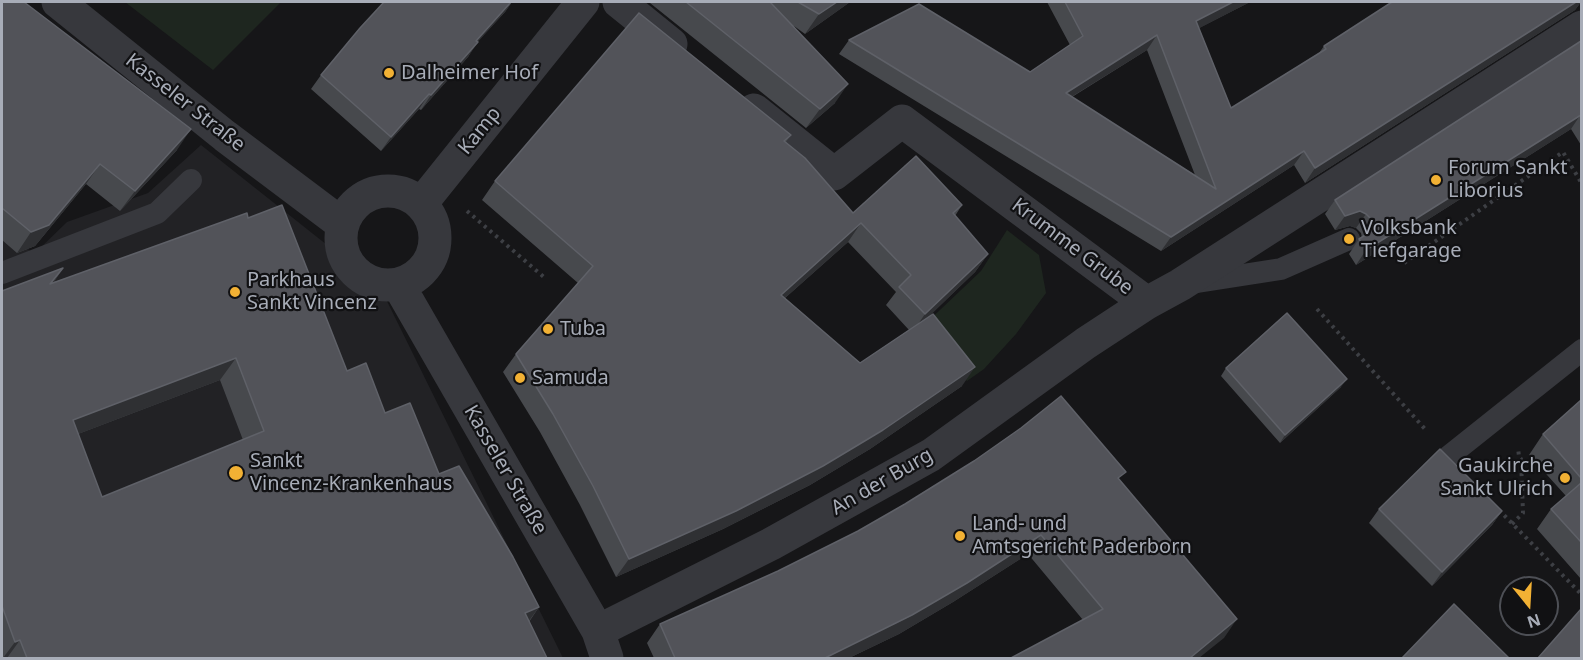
<!DOCTYPE html>
<meta charset="utf-8">
<style>
body{margin:0}
#map{position:relative;width:1583px;height:660px;overflow:hidden;background:#161618;font-family:"Noto Sans",sans-serif}
canvas{display:block}
.frame{position:absolute;inset:0;border:3px solid #a8adb8;pointer-events:none}
.north{position:absolute;left:1499px;top:576px;width:60px;height:60px;box-sizing:border-box;background:#111113;border:2px solid #4d4f55;border-radius:50%;rotate:162deg;font-size:16px;font-weight:700;line-height:24px;text-align:center;color:#a8adb8}
.north::after{content:'';display:block;margin:auto;width:21px;height:27px;background:#f2b134;clip-path:polygon(50% 0,100% 100%,50% 72%,0 100%)}
</style>
<div id="map">
<canvas width="1583" height="660"></canvas>
<div class="frame"></div>
<div class="north">N</div>
</div>
<script>
const ctx = document.querySelector('canvas').getContext('2d');
ctx.lineJoin = 'round';
function fill(path, color) { ctx.fillStyle = color; ctx.fill(path, 'evenodd'); }
const shape = rows => new Path2D(rows.map(r => 'M' + r).join(''));
function strokePath(path, color, width, dash) { ctx.strokeStyle = color; ctx.lineWidth = width; ctx.lineCap = dash ? 'butt' : 'round'; ctx.setLineDash(dash || []); ctx.stroke(path); }
function write(font, color, halo, rows, align = 'center') {
  ctx.font = font + ' "Noto Sans",sans-serif'; ctx.lineWidth = 4.5; ctx.setLineDash([]); ctx.textBaseline = 'middle'; ctx.strokeStyle = halo; ctx.fillStyle = color; for (const [text, x, y, turn = 0] of rows) {
    ctx.save(); ctx.translate(x, y); ctx.rotate((+turn || 0) * Math.PI / 180); ctx.textAlign = isNaN(turn) ? turn : align; if (halo) ctx.strokeText(text, 0, 0); ctx.fillText(text, 0, 0); ctx.restore();
  }
}
fill(shape([
 [201,145,380,287,563,658,2,658,2,228,34,254,67,222,148,193]
]), '#222225');
fill(shape([
 [125,2,281,2,213,70],
 [1007,230,1039,255,1046,293,1016,334,984,369,967,381,921,328,981,271]
]), '#1e261f');
strokePath(shape([
 [467,211,545,278],
 [1404,263,1563,152,1582,184],
 [1317,309,1425,429],
 [1499,510,1582,595],
 [1512,524,1523,513,1521,459,1519,457,1518,447]
]), '#3d3f44', 4, [3, 4.5]);
strokePath(shape([
 [2,273,157,213,191,180],
 [1191,283,1281,269,1349,239],
 [1449,456,1582,350]
]), '#37383d', 22);
strokePath(shape([
 [58,2,225,136,342,224],
 [619,2,671,44],
 [754,110,834,174,902,121,1147,303],
 '341 238a47 47 0 1 1 94 0a47 47 0 1 1-94 0Z',
 [421,204,583,2],
 [398,284,598,631,607,658],
 [598,631,771,544,931,455,1086,343,1147,303,1180,285,1582,27]
]), '#37383d', 33);
fill(shape([
 [2,2,177,150,120,211,86,184,35,246,17,253,2,240],
 [384,2,512,2,505,12,477,42,468,57,421,110,419,109,381,151,311,89,321,75],
 [651,2,850,2,805,34,794,26,835,103,806,128,650,3],
 [1047,2,1250,2,1199,28,1231,108,1319,53,1324,46,1392,2,1581,2,1575,10,1305,183,1294,165,1161,251,839,54,849,40,1030,72,1070,45],
 [1147,50,1195,175,1072,97],
 [1581,41,1581,145,1571,129,1356,265,1349,254,1359,239,1362,238,1361,233,1356,228,1350,226,1335,230,1325,214,1335,200],
 [791,135,786,142,853,213,962,205,955,216,988,254,975,272,931,314,962,386,870,449,810,485,723,529,616,577,580,505,540,432,503,372,516,354,578,283,482,200,495,181],
 [848,242,896,292,886,305,909,330,860,363,785,298],
 [248,218,347,371,385,413,439,474,539,607,529,622,547,658,2,658,2,291,63,268,54,282],
 [220,380,243,440,102,497,78,434],
 [1226,368,1341,387,1280,443,1221,376],
 [1581,400,1581,579,1537,529,1551,509,1566,496,1529,455,1543,434],
 [1120,480,1224,638,1083,620,1028,554,953,602,899,634,849,658,654,658,647,643,660,624],
 [1379,509,1502,511,1492,525,1432,586,1369,523]
]), '#47494d');
fill(shape([
 [511,2,512,2,505,12,466,55,476,41],
 [837,2,850,2,805,34,819,14],
 [1233,2,1250,2,1186,35,1196,21],
 [1576,2,1581,2,1575,10,1305,183,1315,168],
 [1157,35,1147,50,1055,107,1066,93],
 [478,42,468,57,421,110,431,95],
 [848,84,835,103,806,128,820,109],
 [429,94,419,109,381,151,391,137],
 [1581,114,1571,129,1356,265,1366,250],
 [191,129,177,150,120,211,135,191],
 [1304,151,1294,165,1161,251,1171,237],
 [100,164,86,184,35,246,17,253,31,232],
 [1360,211,1366,214,1356,228,1350,226,1335,230,1345,216],
 [861,223,848,242,768,313,781,295],
 [988,254,975,272,912,333,925,314],
 [63,268,48,291,50,284],
 [236,358,220,380,57,442,73,420],
 [975,367,962,386,870,449,810,485,723,529,616,577,629,559],
 [1347,379,1341,387,1280,443,1285,435],
 [1502,511,1492,525,1432,586,1442,572],
 [1041,535,1028,554,953,602,899,634,849,658,825,658],
 [539,607,523,629,525,613],
 [1237,619,1224,638,1199,658,1190,658],
 [20,640,7,658,3,658,15,642]
]), '#2f3033');
const building = shape([
 [2,2,24,2,191,129,135,191,100,164,49,225,31,232,2,208,2,2],
 [384,2,511,2,476,41,478,42,431,95,429,94,391,137,321,75,360,28,384,2],
 [686,2,770,2,848,84,820,109,686,2],
 [798,2,837,2,819,14,798,2],
 [1065,2,1233,2,1196,21,1231,108,1326,49,1324,46,1392,2,1576,2,1315,168,1304,151,1171,237,849,40,919,4,1030,72,1083,36,1065,2],
 [1157,35,1216,189,1066,93,1157,35],
 [639,13,791,135,784,141,805,158,853,213,916,156,962,205,953,213,988,254,925,314,899,287,911,275,861,223,781,295,860,363,933,314,975,367,883,430,823,466,736,511,629,559,593,486,553,414,516,354,593,266,495,181,639,13],
 [1581,41,1581,115,1366,250,1359,239,1370,232,1372,226,1371,219,1366,214,1360,211,1345,216,1335,200,1581,41],
 [282,205,347,371,366,363,385,413,410,403,439,474,459,466,513,557,539,607,525,613,547,658,27,658,20,640,15,642,2,606,2,291,63,268,50,284,247,213,248,218,282,205],
 [236,358,264,431,102,497,73,420,236,358],
 [1287,313,1347,379,1285,435,1226,368,1287,313],
 [1061,396,1126,472,1118,478,1237,619,1190,658,1011,658,1103,609,1041,535,967,583,912,615,825,658,675,658,660,624,778,571,858,531,905,504,974,461,1021,428,1061,396],
 [1581,400,1581,478,1543,434,1581,400],
 [1440,449,1502,511,1442,572,1379,509,1440,449],
 [1581,483,1581,542,1551,509,1581,483],
 [1454,604,1509,658,1402,658,1454,604],
 [1581,609,1581,658,1538,658,1581,609]
]);
fill(building, '#525359');
strokePath(building, '#5f6168', 1.5);
for (const [x, y, r, color] of [
 [389,73,6,"#f2b134"],
 [1436,180,6,"#f2b134"],
 [1349,239,6,"#f2b134"],
 [235,292,6,"#f2b134"],
 [548,329,6,"#f2b134"],
 [520,378,6,"#f2b134"],
 [236,473,8,"#f2b134"],
 [1565,478,6,"#f2b134"],
 [960,536,6,"#f2b134"]
]) { const dot = new Path2D(); dot.arc(x, y, r, 0, 2 * Math.PI); ctx.fillStyle = color; ctx.fill(dot); strokePath(dot, '#111113', 2); }
write('20px', '#a8adb8', '#111113', [
 ["Dalheimer Hof",401,73],
 ["Forum Sankt",1448,168],
 ["Liborius",1448,191],
 ["Volksbank",1361,228],
 ["Tiefgarage",1361,251],
 ["Parkhaus",247,280],
 ["Sankt Vincenz",247,303],
 ["Tuba",560,329],
 ["Samuda",532,378],
 ["Sankt",250,461],
 ["Vincenz-Krankenhaus",250,484],
 ["Gaukirche",1553,466,"right"],
 ["Sankt Ulrich",1553,489,"right"],
 ["Land- und",972,524],
 ["Amtsgericht Paderborn",972,547]
], 'left');
write('20px', '#a8adb8', '#111113', [
 ["Kasseler Straße",185,103,38],
 ["Kamp",480,131,-51],
 ["Krumme Grube",1072,247,37],
 ["Kasseler Straße",505,470,60],
 ["An der Burg",882,482,-30]
]);
</script>
